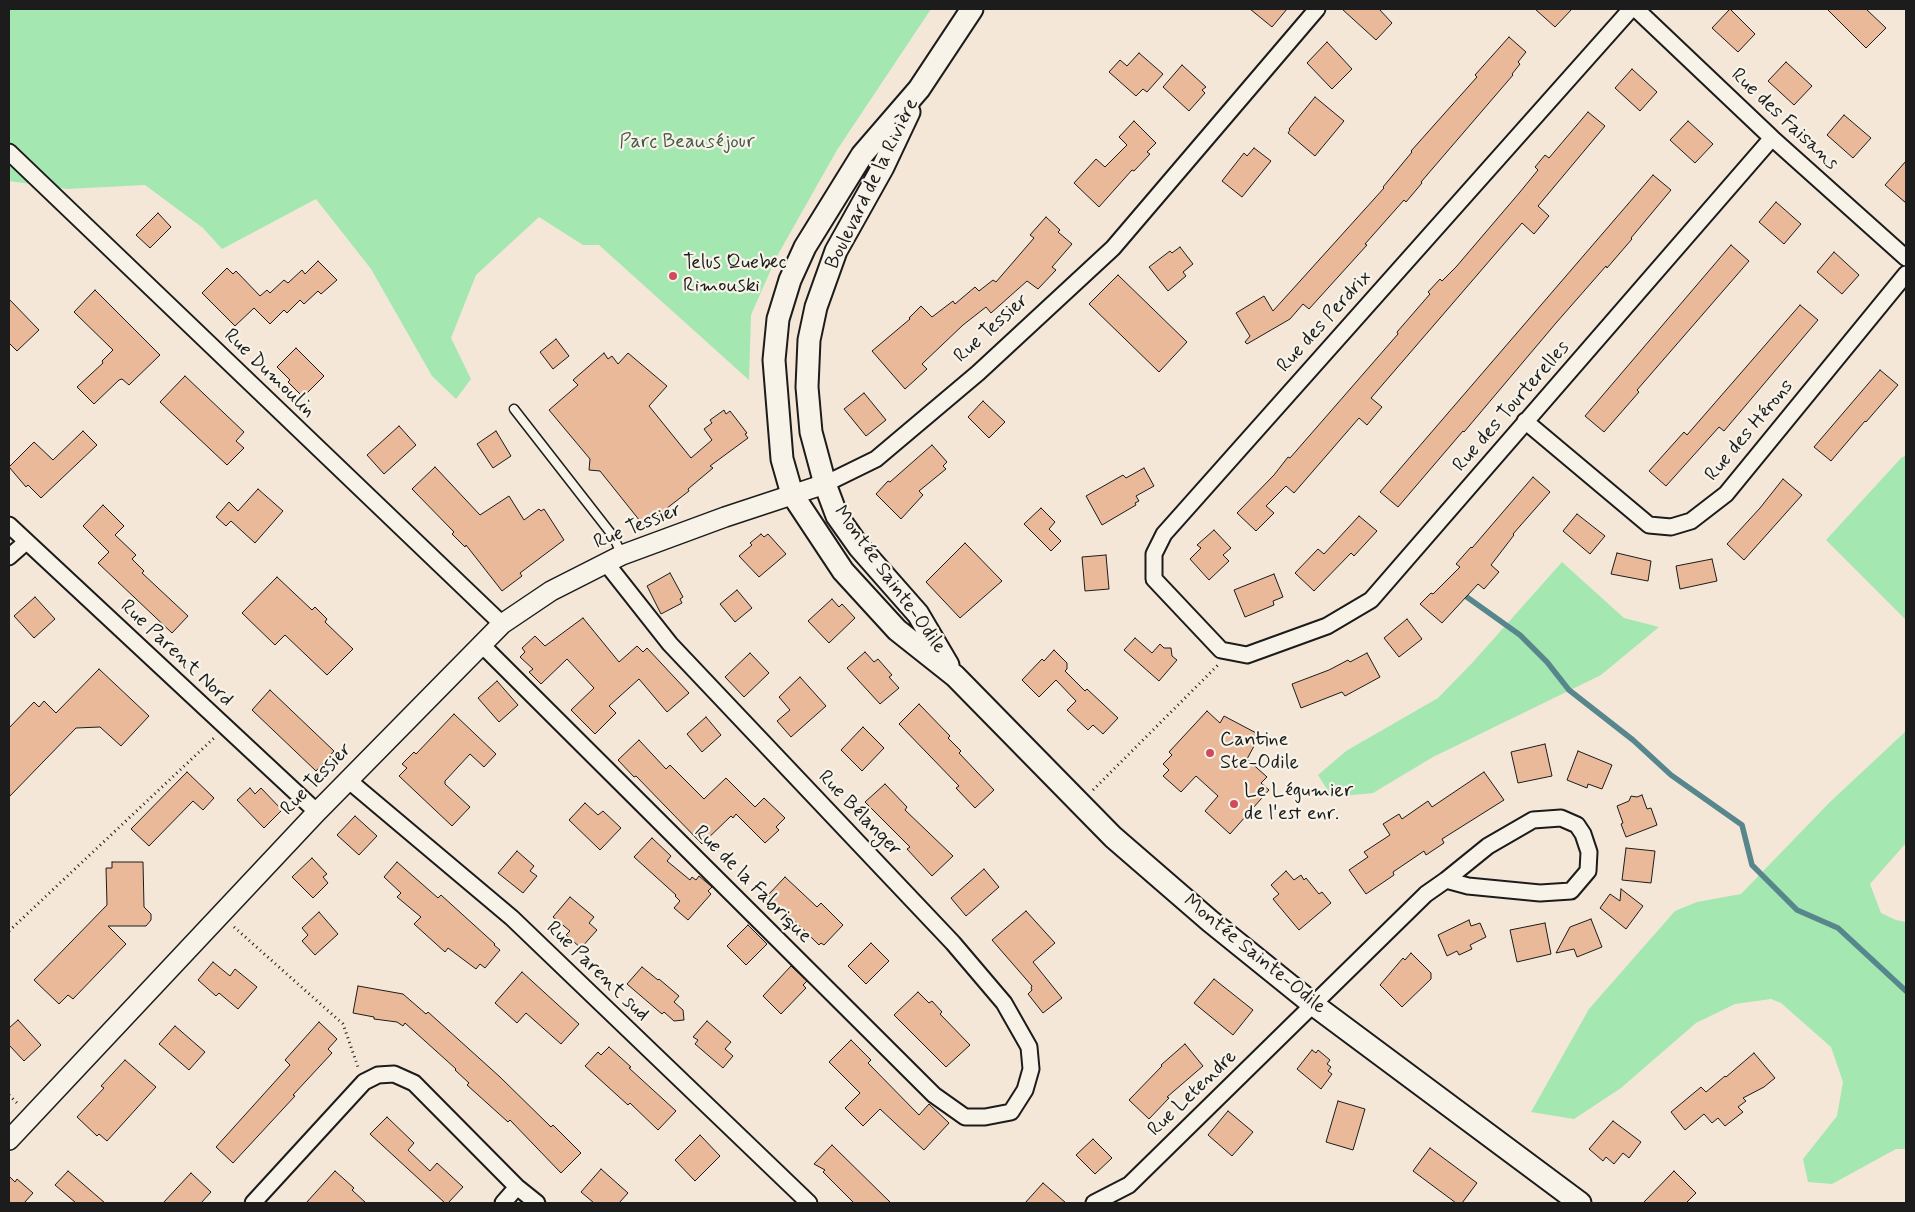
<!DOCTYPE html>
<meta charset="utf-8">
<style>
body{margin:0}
#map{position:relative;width:1915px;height:1212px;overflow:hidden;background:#f4e7d8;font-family:Mynerve,sans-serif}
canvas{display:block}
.frame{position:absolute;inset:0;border:10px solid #1c1c1c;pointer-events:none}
</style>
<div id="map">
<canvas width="1915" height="1212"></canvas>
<div class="frame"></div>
</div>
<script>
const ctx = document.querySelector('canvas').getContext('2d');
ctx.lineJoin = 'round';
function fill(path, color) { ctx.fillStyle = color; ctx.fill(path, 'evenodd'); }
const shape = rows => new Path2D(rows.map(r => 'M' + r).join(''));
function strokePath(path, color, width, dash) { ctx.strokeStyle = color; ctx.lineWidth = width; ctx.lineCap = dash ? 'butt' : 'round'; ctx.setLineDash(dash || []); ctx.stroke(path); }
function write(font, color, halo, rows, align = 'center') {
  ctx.font = font + ' Mynerve,sans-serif'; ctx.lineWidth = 4.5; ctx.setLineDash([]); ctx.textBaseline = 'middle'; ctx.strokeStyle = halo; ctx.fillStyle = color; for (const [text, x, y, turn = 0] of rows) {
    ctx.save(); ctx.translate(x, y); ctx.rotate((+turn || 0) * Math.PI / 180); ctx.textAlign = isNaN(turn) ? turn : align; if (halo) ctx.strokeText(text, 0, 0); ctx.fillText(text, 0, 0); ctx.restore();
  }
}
fill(shape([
 [9,9,931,9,837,150,776,258,751,315,749,380,599,245,583,245,539,217,476,275,451,338,471,379,456,399,432,376,371,269,316,199,222,249,203,228,145,185,67,189,9,181],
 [1906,456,1906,620,1826,540,1902,457],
 [1562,562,1624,618,1659,627,1601,675,1433,757,1373,793,1332,797,1318,775,1346,751,1438,698,1473,662],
 [1906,731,1906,843,1870,884,1881,913,1896,920,1906,922,1906,1149,1896,1149,1832,1184,1808,1182,1803,1159,1837,1116,1843,1082,1831,1047,1781,1003,1771,999,1735,1004,1696,1023,1621,1088,1574,1119,1531,1112,1589,1009,1675,911,1697,902,1741,894,1830,802]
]), '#a4e7b1');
strokePath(shape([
 [1464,595,1520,635,1547,662,1569,690,1633,740,1671,775,1742,825,1752,865,1797,910,1838,928,1906,991]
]), '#57878c', 5.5);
const building = shape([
 [1250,9,1287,9,1272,27,1250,9],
 [1342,9,1379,9,1392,23,1376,40,1342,9],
 [1535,9,1572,9,1555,27,1535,9],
 [1730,9,1755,34,1738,52,1712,28,1730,9],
 [1827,9,1866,9,1886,28,1866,48,1827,9],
 [1509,37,1526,52,1518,62,1520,64,1512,74,1513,75,1421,182,1422,183,1406,202,1404,200,1365,244,1367,245,1309,309,1303,304,1290,319,1247,344,1245,342,1250,336,1236,313,1264,296,1273,311,1384,188,1383,187,1412,152,1411,151,1477,77,1475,75,1509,37],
 [1327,42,1352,69,1332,89,1307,63,1327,42],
 [1139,53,1163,74,1147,92,1143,89,1136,96,1109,72,1120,60,1127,66,1139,53],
 [1786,62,1812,86,1794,105,1768,81,1786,62],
 [1182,65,1206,87,1202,90,1205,93,1189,111,1163,87,1182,65],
 [1632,69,1657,92,1640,111,1615,88,1632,69],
 [1315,97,1344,121,1315,156,1288,133,1290,130,1289,129,1315,97],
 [1588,112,1605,126,1538,206,1549,216,1534,234,1522,223,1371,398,1382,407,1367,425,1359,418,1294,493,1286,486,1266,506,1274,513,1256,531,1237,513,1274,475,1288,457,1290,458,1398,334,1397,332,1430,294,1428,292,1440,279,1442,281,1456,267,1520,192,1538,170,1535,167,1545,155,1549,158,1588,112],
 [1844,115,1871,138,1853,158,1827,135,1844,115],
 [1134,121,1156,143,1147,152,1150,154,1134,171,1132,170,1099,207,1074,183,1096,159,1105,167,1127,145,1119,137,1134,121],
 [1688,121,1713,144,1695,163,1670,140,1688,121],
 [1254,148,1271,161,1242,197,1222,181,1244,153,1247,156,1254,148],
 [1906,161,1906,203,1885,185,1906,161],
 [1653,175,1671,190,1631,238,1632,239,1607,268,1606,266,1556,323,1464,432,1463,431,1398,507,1380,492,1653,175],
 [1776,202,1801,224,1784,244,1759,222,1776,202],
 [158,213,171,227,150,248,136,235,158,213],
 [1046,217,1060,230,1058,232,1072,244,1052,267,1056,270,1038,289,1027,281,991,313,986,307,963,325,922,364,927,369,905,389,872,351,910,319,909,318,921,306,932,317,953,301,955,304,975,287,979,291,993,280,996,282,1034,238,1030,235,1046,217],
 [1731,245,1749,261,1637,390,1639,392,1604,432,1585,416,1731,245],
 [1180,247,1193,264,1183,272,1186,276,1168,291,1149,267,1170,251,1172,253,1180,247],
 [1834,252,1859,275,1842,294,1817,272,1834,252],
 [318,261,337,280,321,294,318,291,304,304,300,300,287,313,284,310,270,324,254,308,235,326,202,293,227,268,233,274,236,271,260,296,267,290,270,293,284,280,288,283,302,270,305,274,318,261],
 [1118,275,1187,342,1159,372,1089,304,1118,275],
 [95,290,160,355,129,385,122,379,119,380,94,404,77,387,103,363,102,361,113,350,74,312,95,290],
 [9,299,39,330,17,351,9,343,9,299],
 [1800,305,1818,320,1724,431,1719,427,1666,486,1649,471,1684,432,1687,435,1800,305],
 [556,339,569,356,553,369,540,352,556,339],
 [296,348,324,376,303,397,288,382,290,380,277,367,296,348],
 [604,353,608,359,612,356,618,364,628,353,667,386,649,406,691,458,712,440,704,429,712,423,710,420,724,410,726,414,730,411,747,433,745,434,748,438,710,466,713,468,688,489,689,491,644,526,600,471,589,470,590,459,549,410,578,385,573,380,604,353],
 [1880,370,1898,385,1866,422,1865,421,1831,461,1814,447,1880,370],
 [185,376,244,432,236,441,244,448,227,465,160,402,185,376],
 [864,393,886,420,866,436,844,409,864,393],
 [983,401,1005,422,989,438,968,417,983,401],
 [399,426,416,445,384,474,367,455,399,426],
 [83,431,97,445,41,498,28,485,26,487,9,467,34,442,53,460,83,431],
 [496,431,511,456,493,468,477,444,496,431],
 [932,445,947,462,943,466,946,469,919,491,923,495,901,519,876,494,888,481,890,482,932,445],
 [435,467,480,515,509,496,524,520,539,509,541,511,544,509,564,540,520,573,522,576,502,591,466,545,465,547,452,534,454,532,412,489,435,467],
 [1144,468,1154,486,1136,496,1139,501,1135,503,1136,505,1102,525,1086,496,1123,475,1126,478,1144,468],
 [1533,477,1550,492,1513,534,1514,535,1491,565,1499,572,1484,589,1478,584,1442,623,1420,604,1431,593,1433,594,1460,567,1456,564,1471,547,1472,548,1533,477],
 [1783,479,1802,495,1744,560,1727,544,1760,508,1783,479],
 [258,489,283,511,255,543,231,521,226,526,216,517,229,502,238,511,258,489],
 [103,505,124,526,115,535,136,555,132,559,144,571,142,573,188,616,172,633,98,563,109,552,83,526,103,505],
 [1041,508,1055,522,1049,529,1061,541,1051,551,1024,524,1041,508],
 [1577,514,1605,536,1590,554,1563,531,1577,514],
 [1359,516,1377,531,1354,556,1351,553,1314,591,1295,573,1318,549,1324,554,1359,516],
 [1214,530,1231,548,1223,555,1229,561,1209,580,1190,559,1201,548,1197,545,1214,530],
 [761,534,764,537,768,534,786,554,759,577,739,556,752,545,750,543,761,534],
 [965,543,1002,581,960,618,926,582,965,543],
 [1617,553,1651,561,1648,581,1611,574,1617,553],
 [1106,555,1109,589,1085,591,1082,557,1106,555],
 [1712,559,1717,581,1680,589,1676,566,1712,559],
 [670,573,683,597,680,599,682,603,661,614,647,586,670,573],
 [1274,574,1283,597,1273,601,1274,605,1245,617,1234,590,1274,574],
 [277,577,312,610,315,607,327,619,325,622,353,649,327,675,285,635,275,645,242,613,277,577],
 [737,590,752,608,735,622,720,604,737,590],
 [35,597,55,619,34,638,14,616,35,597],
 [832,599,839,607,842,604,855,618,829,643,808,621,832,599],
 [583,618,619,662,637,646,643,652,647,648,689,693,667,712,639,679,609,706,616,713,595,734,571,710,594,688,567,659,541,684,529,672,533,669,520,657,525,652,522,648,535,636,545,646,583,618],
 [1407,619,1422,639,1399,657,1384,638,1407,619],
 [1135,638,1152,653,1160,644,1164,648,1171,648,1172,656,1177,660,1159,681,1124,650,1135,638],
 [1054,650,1067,663,1067,669,1065,671,1085,691,1087,689,1118,718,1103,734,1093,725,1088,730,1067,710,1076,701,1056,680,1039,697,1022,680,1042,659,1044,661,1054,650],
 [865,652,874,662,878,659,892,675,889,677,899,688,880,704,847,668,865,652],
 [750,653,769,673,744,697,725,677,750,653],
 [1367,653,1380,677,1345,696,1342,692,1301,708,1292,684,1329,670,1348,660,1350,662,1367,653],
 [99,669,149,716,121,746,100,727,76,728,9,797,9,728,34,702,39,707,44,701,56,713,99,669],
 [800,677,826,706,791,737,777,721,790,710,779,697,800,677],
 [497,681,518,705,499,722,478,698,497,681],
 [270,690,334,751,316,771,252,710,270,690],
 [919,704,950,736,948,738,961,751,959,753,994,790,975,808,956,788,959,786,899,724,919,704],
 [1207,711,1220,723,1224,716,1260,735,1247,759,1267,777,1261,783,1269,790,1230,834,1205,811,1218,796,1196,776,1181,792,1163,776,1169,770,1163,764,1172,755,1169,752,1207,711],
 [454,714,496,754,484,767,470,754,445,781,445,784,470,807,452,826,399,776,407,768,402,764,414,752,416,754,454,714],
 [706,717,721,735,702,752,687,734,706,717],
 [863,727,884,748,862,771,841,750,863,727],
 [639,740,666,769,670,765,704,799,726,778,755,807,764,798,785,818,776,827,779,830,765,843,736,814,733,818,731,816,702,844,636,776,634,777,618,760,639,740],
 [1545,744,1552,776,1518,783,1511,752,1545,744],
 [1578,751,1612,765,1602,789,1588,784,1587,788,1567,780,1578,751],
 [187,772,214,798,203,810,193,801,149,846,131,829,187,772],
 [1484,772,1504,800,1442,839,1444,843,1426,855,1424,851,1393,872,1394,875,1366,894,1349,870,1368,857,1364,852,1390,835,1383,824,1399,814,1402,819,1428,801,1432,807,1484,772],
 [885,784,907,807,905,810,953,856,932,876,907,849,910,847,865,802,885,784],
 [250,788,255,794,261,788,282,810,264,828,237,800,250,788],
 [1642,795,1647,809,1651,808,1657,825,1626,837,1621,824,1623,823,1617,806,1629,801,1631,796,1637,797,1642,795],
 [585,803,598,815,603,811,621,828,600,850,569,820,585,803],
 [355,816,377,836,359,855,337,835,355,816],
 [652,838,671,856,667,861,690,880,692,877,696,880,699,876,712,887,708,891,711,894,688,920,674,908,680,901,675,896,676,895,634,857,652,838],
 [1626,848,1655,851,1651,883,1622,880,1626,848],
 [517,851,534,866,530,871,537,876,523,893,498,873,517,851],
 [312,858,327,874,323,877,328,883,313,898,292,877,312,858],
 [112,862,143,862,144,907,151,914,151,920,146,926,108,926,126,944,73,999,68,995,59,1004,34,980,107,905,106,868,112,868,112,862],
 [397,862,438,898,441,895,495,944,494,945,500,950,485,968,480,964,476,969,448,948,445,952,414,924,421,917,397,897,401,893,384,877,397,862],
 [984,869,999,887,966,916,951,898,984,869],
 [1286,871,1294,880,1301,875,1304,880,1306,878,1319,894,1322,892,1331,903,1299,930,1273,899,1279,894,1271,885,1286,871],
 [785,877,817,907,821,903,843,925,824,945,821,943,819,945,768,895,785,877],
 [1621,889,1643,906,1626,929,1600,908,1610,894,1620,901,1621,889],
 [570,897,594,917,589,923,597,930,581,948,566,935,570,931,553,917,570,897],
 [1026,911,1055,943,1033,962,1062,998,1043,1013,1028,994,1032,990,1031,988,1032,986,992,940,1026,911],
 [319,912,338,934,315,955,302,941,308,935,302,928,319,912],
 [1591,919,1602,947,1577,957,1574,949,1556,953,1570,927,1591,919],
 [1469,920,1471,926,1480,923,1486,937,1470,945,1472,949,1459,955,1457,951,1447,956,1438,935,1469,920],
 [1545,923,1551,954,1517,962,1510,930,1545,923],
 [748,925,767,944,746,965,727,946,748,925],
 [871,943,889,961,866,984,848,966,871,943],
 [1411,953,1431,973,1431,979,1402,1007,1380,985,1403,958,1405,960,1411,953],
 [213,962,230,976,235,969,257,987,238,1009,219,993,216,996,198,980,213,962],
 [791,966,807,981,803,985,806,988,781,1014,763,996,791,966],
 [642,967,658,980,659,979,679,996,674,1002,683,1010,684,1020,674,1021,664,1012,662,1014,627,984,642,967],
 [522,972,579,1024,561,1044,526,1013,517,1023,495,1003,522,972],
 [1214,979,1253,1010,1233,1035,1194,1003,1214,979],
 [358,986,403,994,426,1014,428,1012,500,1077,551,1127,553,1125,581,1153,561,1173,510,1120,508,1122,467,1085,469,1083,455,1070,456,1069,405,1023,403,1026,397,1022,374,1019,374,1017,353,1013,358,986],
 [918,992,929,1003,932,1001,942,1012,940,1014,970,1045,946,1067,894,1015,918,992],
 [18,1020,41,1045,24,1061,9,1045,9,1028,18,1020],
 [707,1021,731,1042,725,1049,733,1056,723,1068,695,1044,698,1040,693,1037,707,1021],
 [319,1022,337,1039,328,1049,332,1053,293,1095,295,1096,233,1163,216,1147,290,1065,285,1060,319,1022],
 [175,1026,205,1052,189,1070,159,1044,175,1026],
 [851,1040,871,1060,868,1063,919,1115,929,1104,949,1123,924,1150,880,1109,863,1126,845,1108,860,1093,829,1062,851,1040],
 [1185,1044,1203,1066,1167,1097,1169,1098,1149,1119,1129,1100,1162,1066,1161,1065,1185,1044],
 [609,1047,631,1067,629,1068,676,1111,658,1130,630,1103,628,1105,585,1066,598,1052,601,1055,609,1047],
 [1312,1050,1316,1053,1318,1050,1330,1060,1327,1064,1331,1067,1328,1071,1332,1074,1321,1089,1297,1069,1312,1050],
 [1754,1053,1775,1078,1764,1087,1743,1098,1746,1101,1738,1107,1743,1112,1725,1126,1718,1118,1712,1123,1704,1114,1685,1130,1671,1112,1701,1087,1706,1092,1725,1076,1726,1077,1754,1053],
 [125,1060,156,1087,107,1141,99,1134,97,1136,77,1117,104,1088,101,1086,125,1060],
 [1338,1101,1365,1109,1353,1150,1326,1142,1338,1101],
 [1228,1111,1253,1132,1232,1156,1208,1135,1228,1111],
 [387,1117,414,1143,408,1150,430,1171,437,1163,463,1187,448,1203,445,1203,370,1134,387,1117],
 [1613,1121,1641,1142,1629,1158,1623,1153,1614,1164,1606,1157,1603,1161,1589,1149,1613,1121],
 [700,1135,720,1156,695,1181,675,1160,700,1135],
 [1093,1139,1112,1158,1095,1174,1076,1155,1093,1139],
 [832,1145,891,1203,854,1203,823,1172,825,1170,814,1164,832,1145],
 [1430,1148,1477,1183,1462,1203,1456,1203,1413,1171,1430,1148],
 [601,1169,628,1193,619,1203,594,1203,581,1192,601,1169],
 [68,1171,105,1203,76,1203,55,1185,68,1171],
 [335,1171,354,1188,352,1190,366,1203,306,1203,335,1171],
 [1674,1171,1696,1193,1686,1203,1643,1203,1674,1171],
 [191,1173,211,1192,201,1203,163,1203,191,1173],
 [9,1176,15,1182,17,1179,33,1193,24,1203,9,1203,9,1176],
 [1043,1183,1066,1203,1025,1203,1043,1183]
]);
fill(building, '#e9b99a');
strokePath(building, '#1c1c1c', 1);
const service = shape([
 [514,409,613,536,622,555]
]);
const minor = shape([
 [1631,9,1164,534,1154,554,1154,579,1221,650,1247,655,1327,626,1371,600,1772,138],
 [1636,9,1772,138,1906,258],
 [9,152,502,624],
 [1525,421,1649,525,1671,527,1691,521,1726,494,1906,274],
 [825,484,876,459,978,373,1113,248,1317,9],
 [9,525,317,812],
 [9,557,26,542],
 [481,644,934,1095,965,1117,985,1117,1011,1112,1025,1090,1031,1069,1029,1047,1004,1003,953,943,670,644,606,563],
 [348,780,512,918,809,1203],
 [253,1203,364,1082,378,1075,394,1074,414,1083,517,1187,537,1203],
 [503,1203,517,1187],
 [1094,1203,1129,1185,1426,894,1446,880,1468,886,1540,893,1571,891,1588,871,1589,852,1583,834,1577,825,1561,818,1533,820,1488,846,1446,880]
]);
const tertiary = shape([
 [9,1140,317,812,502,624,551,591,622,555,725,517,825,484]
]);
const secondary = shape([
 [972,9,919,89,862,155,805,247,790,280,778,319,774,360,782,459,792,494,843,571,897,630,955,676,1113,837,1210,921,1314,1005,1580,1203],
 [909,112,883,167,836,251,816,307,809,340,807,387,811,432,825,484,837,516,859,547,918,614,948,665]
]);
strokePath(service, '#1c1c1c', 11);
strokePath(minor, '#1c1c1c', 19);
strokePath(tertiary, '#1c1c1c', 22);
strokePath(secondary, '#1c1c1c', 25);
strokePath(shape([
 [1093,790,1218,665],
 [234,927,343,1024,358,1067],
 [9,931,214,738],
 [9,1095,18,1104]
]), '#1c1c1c', 3, [1, 4]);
strokePath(service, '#f7f3e8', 8);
strokePath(minor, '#f7f3e8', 15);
strokePath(tertiary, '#f7f3e8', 19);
strokePath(secondary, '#f7f3e8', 21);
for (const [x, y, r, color] of [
 [673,276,5,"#d1495b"],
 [1210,753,5,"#d1495b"],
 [1234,804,5,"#d1495b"]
]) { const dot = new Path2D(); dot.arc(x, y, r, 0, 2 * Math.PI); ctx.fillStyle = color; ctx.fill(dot); strokePath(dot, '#f7f3e8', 2); }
write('20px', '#1c1c1c', '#f7f3e8', [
 ["Rue des Faisans",1784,120,43],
 ["Boulevard de la Rivière",873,184,-64],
 ["Rue des Perdrix",1325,322,-48],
 ["Rue Tessier",992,329,-42],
 ["Rue Dumoulin",269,374,44],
 ["Rue des Tourterelles",1512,407,-49],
 ["Rue des Hérons",1750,431,-50],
 ["Rue Tessier",638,527,-22],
 ["Montée Sainte-Odile",889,580,54],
 ["Rue Parent Nord",176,654,43],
 ["Rue Tessier",317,780,-46],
 ["Rue Bélanger",859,814,46],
 ["Rue de la Fabrique",752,885,45],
 ["Montée Sainte-Odile",1254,955,39],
 ["Rue Parent sud",597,972,44],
 ["Rue Letendre",1193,1094,-44]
]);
write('20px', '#455949', '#f7f3e8', [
 ["Parc Beauséjour",687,143]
]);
write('20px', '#1c1c1c', '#f7f3e8', [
 ["Telus Quebec",683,264],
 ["Rimouski",683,287],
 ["Cantine",1220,741],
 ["Ste-Odile",1220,764],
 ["Le Légumier",1244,792],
 ["de l'est enr.",1244,815]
], 'left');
</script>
